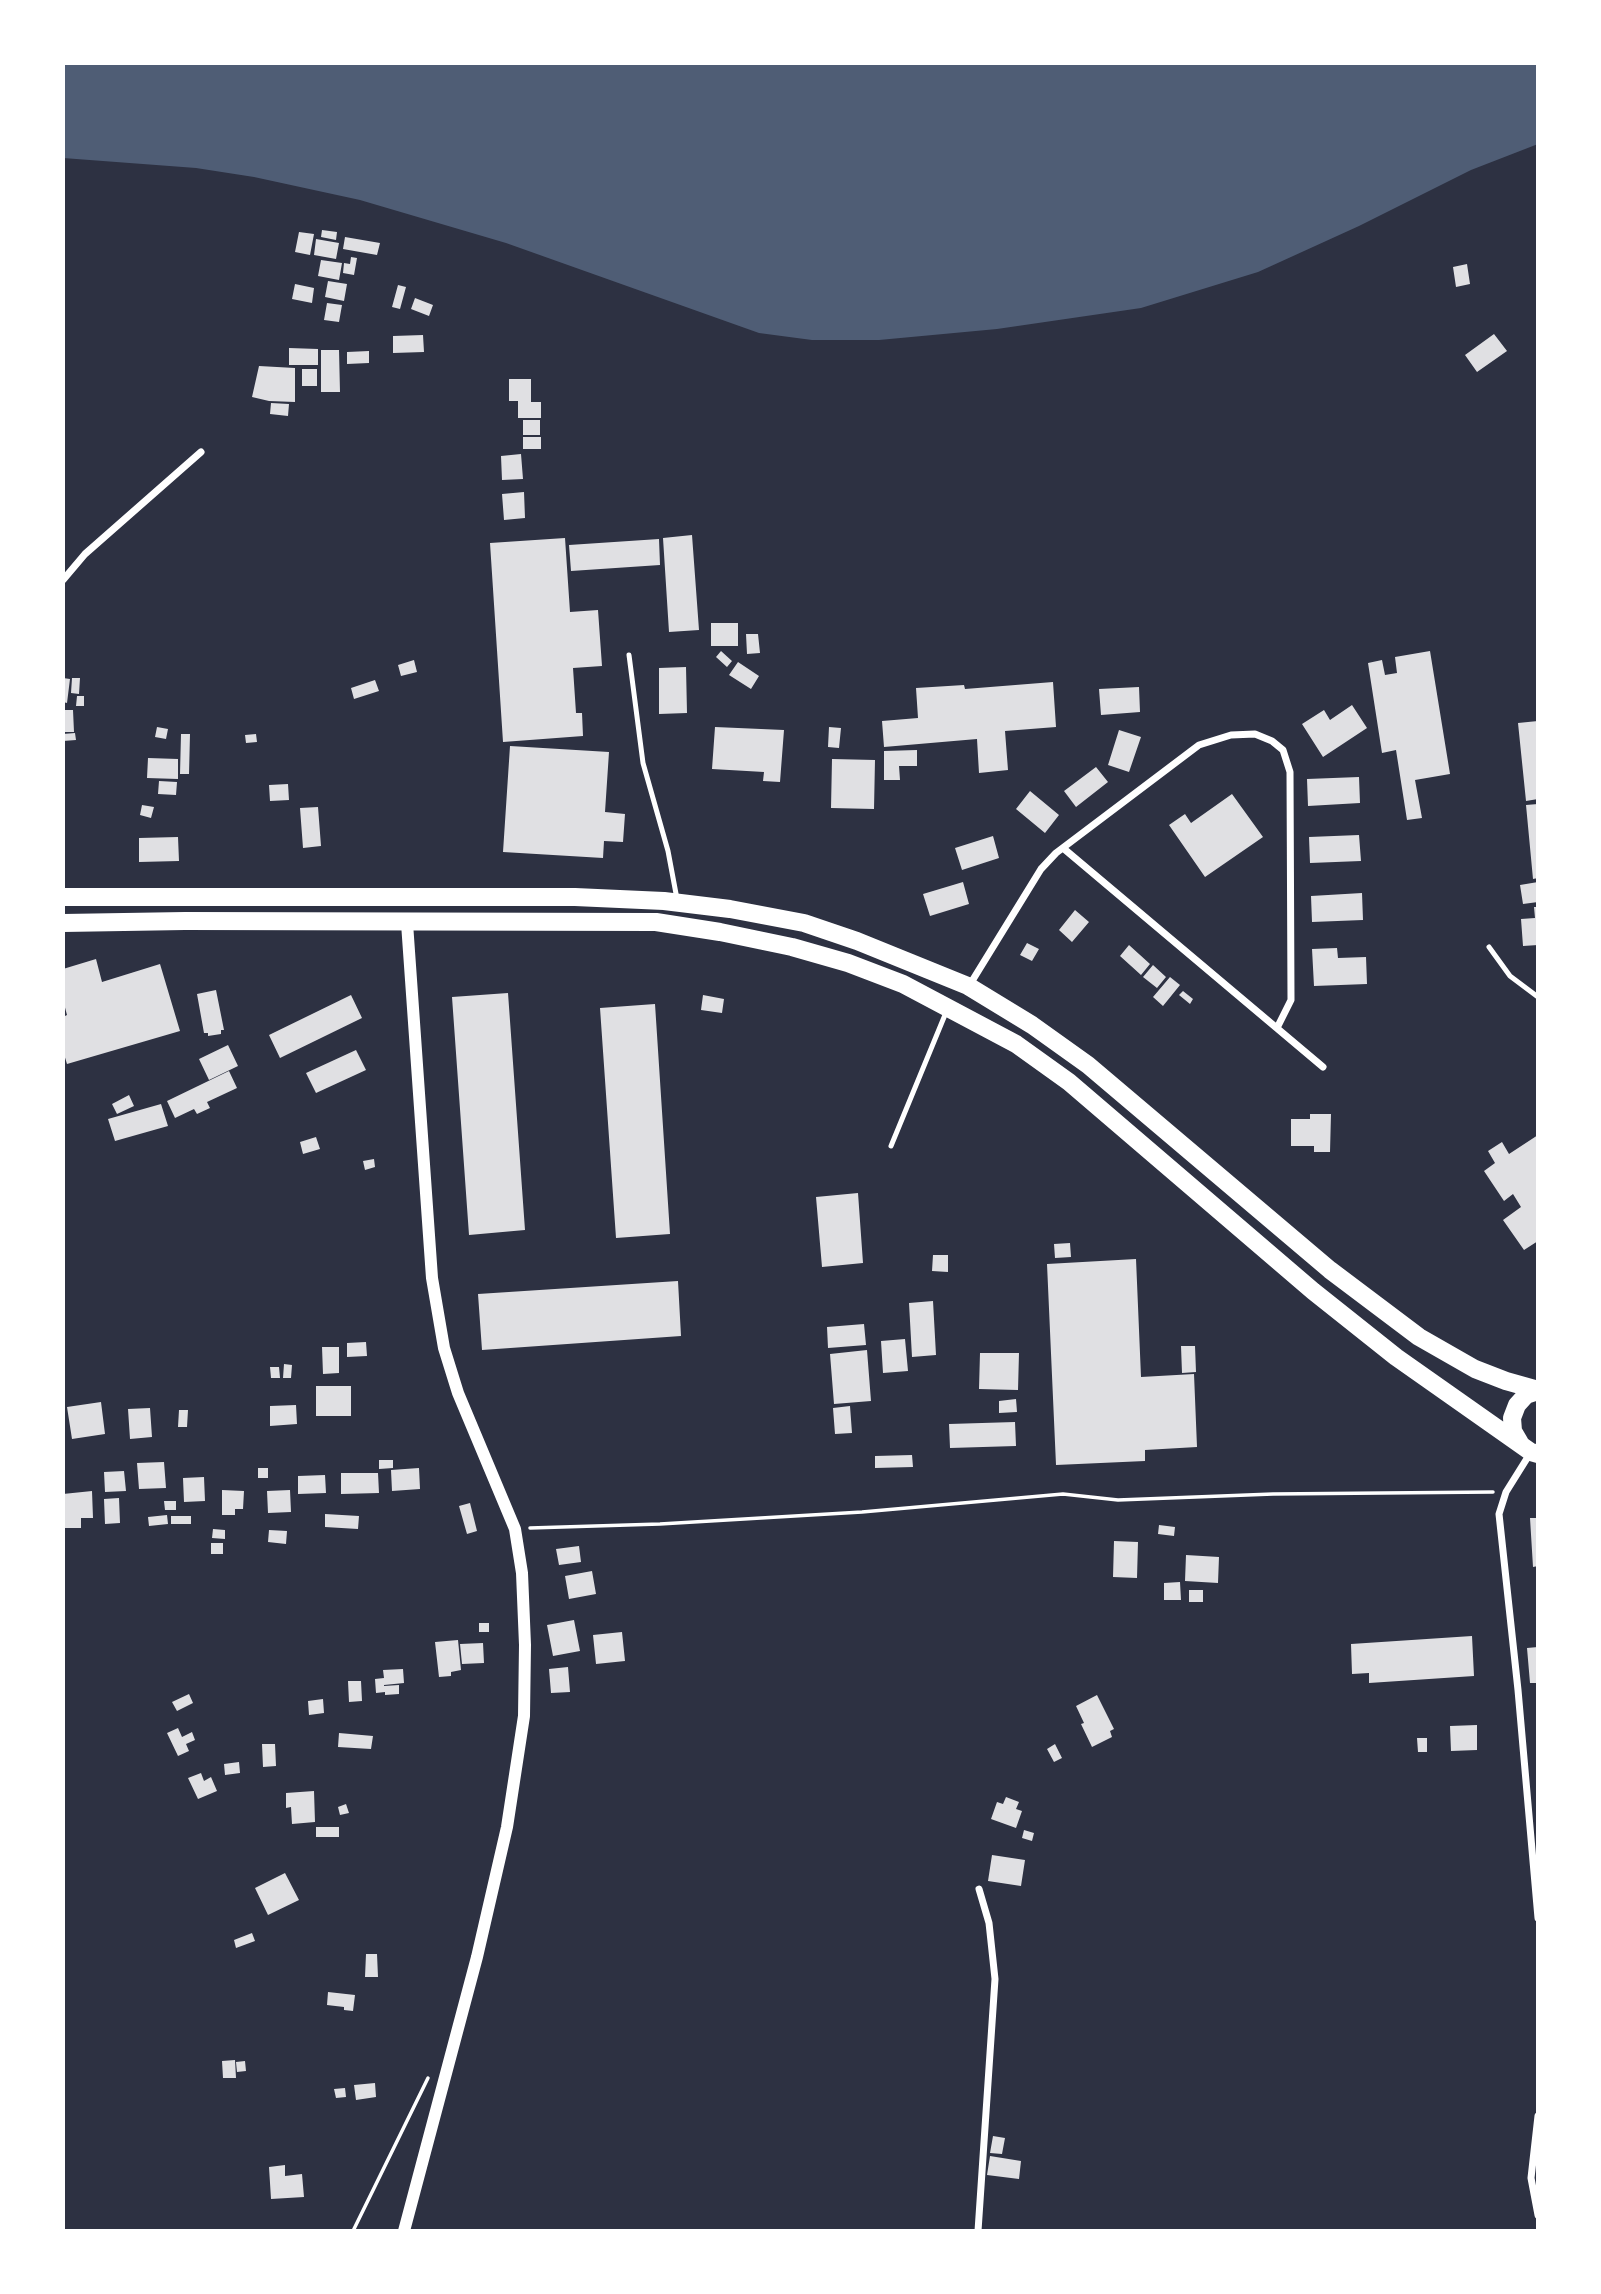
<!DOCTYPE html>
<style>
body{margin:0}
#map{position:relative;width:1601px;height:2294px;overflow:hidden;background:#2d3142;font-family:"Sofia Sans Condensed",sans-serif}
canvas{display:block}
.frame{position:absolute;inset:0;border:65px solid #fff;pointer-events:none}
</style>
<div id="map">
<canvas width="1601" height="2294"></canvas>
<div class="frame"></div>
</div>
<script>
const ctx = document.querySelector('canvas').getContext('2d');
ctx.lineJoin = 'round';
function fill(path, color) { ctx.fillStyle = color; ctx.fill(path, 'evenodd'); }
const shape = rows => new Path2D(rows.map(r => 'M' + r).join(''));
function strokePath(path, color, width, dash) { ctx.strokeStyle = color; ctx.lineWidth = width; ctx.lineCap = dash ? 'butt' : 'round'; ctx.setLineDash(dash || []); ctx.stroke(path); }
fill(shape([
 [63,63,1538,63,1538,144,1471,170,1359,226,1258,272,1141,308,997,329,879,340,812,340,759,333,506,243,360,200,254,177,196,168,63,158]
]), '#4f5d75');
fill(shape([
 [322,230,337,232,336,240,321,237],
 [299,232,314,234,310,255,295,252],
 [345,237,380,243,377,255,343,249],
 [316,239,339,243,336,259,314,255],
 [351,257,357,258,354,275,343,273,344,263,350,264],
 [321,260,342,263,339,280,318,276],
 [1467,264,1470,284,1456,287,1453,267],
 [328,281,347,284,344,301,325,297],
 [295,284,314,288,312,303,292,299],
 [398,285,406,287,400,309,392,307],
 [415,298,433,305,429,316,411,309],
 [327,303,342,305,339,322,324,320],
 [1494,334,1507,351,1477,372,1465,355],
 [423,335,424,352,393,353,393,336],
 [289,348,318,349,318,365,289,365],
 [321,350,339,350,340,392,321,392],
 [369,351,369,363,347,364,347,352],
 [259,366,295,368,295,402,269,401,252,397],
 [302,369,317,369,317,386,302,386],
 [509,379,531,379,531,402,541,402,541,418,518,418,518,401,509,401],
 [271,403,289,404,288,416,270,414],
 [523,420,540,420,540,435,523,435],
 [523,437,541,437,541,449,523,449],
 [521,454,523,479,502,480,501,456],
 [524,492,525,518,504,520,502,494],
 [692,535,699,630,669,632,663,538],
 [565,538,570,612,598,610,602,666,573,668,576,713,582,713,583,736,503,742,490,543],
 [659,539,660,565,571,571,569,545],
 [711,623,738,623,738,646,711,646],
 [746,634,758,634,760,653,747,654],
 [721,651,732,661,727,667,716,657],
 [1430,651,1450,774,1415,780,1422,818,1407,820,1396,750,1382,753,1368,663,1382,660,1385,675,1397,673,1395,657],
 [414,660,417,672,401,676,398,665],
 [738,662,759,676,751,689,729,675],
 [686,667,687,713,659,714,659,668],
 [63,678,70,679,67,703,63,702],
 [72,678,80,678,79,694,71,693],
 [375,680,379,691,354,699,351,688],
 [1053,682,1056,727,1005,731,1008,770,979,773,977,739,884,747,882,721,918,718,916,688,964,685,965,689],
 [1139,687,1140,712,1101,715,1099,689],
 [77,696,84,696,84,706,76,706],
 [1352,705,1367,728,1323,757,1302,724,1324,710,1330,720],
 [63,710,73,710,74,732,63,732],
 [1538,721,1538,799,1526,801,1518,723],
 [157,727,168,729,166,739,155,737],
 [715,727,784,730,780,782,763,781,764,772,712,769],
 [829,727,841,728,839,748,828,747],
 [1119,730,1141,737,1129,772,1108,765],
 [75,733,76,740,63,741,63,734],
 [181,734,190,734,189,774,180,774],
 [256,734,257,742,246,743,245,735],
 [510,746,609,752,605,812,625,814,623,842,604,841,603,858,503,852],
 [917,750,917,766,899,766,900,780,884,780,884,751],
 [148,758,178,759,178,779,147,778],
 [832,759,875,760,874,809,831,808],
 [1096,767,1108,782,1076,807,1064,791],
 [1359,777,1360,803,1308,806,1307,779],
 [159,781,177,782,176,795,158,794],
 [288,784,289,800,270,801,269,785],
 [1030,791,1059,815,1045,833,1016,809],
 [1232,794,1263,837,1205,877,1169,825,1185,814,1191,823],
 [1538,804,1538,878,1533,879,1526,805],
 [142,805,154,807,151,818,140,815],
 [318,807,321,846,303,848,300,808],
 [1359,835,1361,861,1310,863,1309,837],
 [993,836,999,858,962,870,955,848],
 [178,837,179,861,139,862,139,838],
 [963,882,969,904,930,916,923,894],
 [1538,882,1538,902,1523,904,1520,885],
 [1362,893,1363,920,1312,922,1311,896],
 [1534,907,1538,907,1538,945,1523,946,1521,919,1535,918],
 [1075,910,1089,922,1072,942,1059,930],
 [1027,943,1039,949,1032,961,1020,955],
 [1129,945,1150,964,1141,975,1120,956],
 [1337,948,1338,958,1366,957,1367,984,1314,986,1312,949],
 [96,959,102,982,160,964,180,1031,67,1064,63,1051,63,1017,67,1015,63,1000,63,969],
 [1153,965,1166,977,1157,988,1143,977],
 [1170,977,1180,985,1163,1006,1153,997],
 [216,990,224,1030,221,1030,221,1034,208,1036,208,1033,204,1033,197,994],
 [1183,991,1193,999,1190,1004,1179,995],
 [508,993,525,1230,469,1235,452,997],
 [351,995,362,1018,280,1058,269,1035],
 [703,995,724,999,722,1013,701,1010],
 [655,1004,670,1234,616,1238,600,1008],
 [228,1045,238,1066,209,1080,199,1059],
 [356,1050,366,1070,316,1093,306,1073],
 [229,1071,237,1088,207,1102,210,1108,197,1114,194,1109,175,1118,167,1101],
 [129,1095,134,1106,117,1114,112,1104],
 [161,1104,168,1126,115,1141,108,1119],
 [1310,1114,1331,1114,1330,1152,1314,1152,1314,1146,1291,1146,1291,1119,1310,1119],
 [1538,1135,1538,1241,1524,1250,1503,1220,1521,1207,1513,1194,1504,1201,1484,1171,1495,1163,1488,1151,1502,1142,1509,1154],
 [316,1137,320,1149,303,1154,300,1142],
 [374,1159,375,1167,365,1170,363,1161],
 [858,1193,863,1263,822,1267,816,1197],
 [1070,1243,1071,1257,1055,1258,1054,1244],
 [933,1255,948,1255,948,1272,932,1271],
 [1136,1259,1141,1377,1194,1374,1197,1447,1145,1450,1145,1461,1056,1465,1047,1264],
 [678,1281,681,1336,482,1350,478,1294],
 [933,1301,936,1355,912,1357,909,1303],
 [864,1324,866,1345,828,1348,827,1327],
 [905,1339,908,1371,883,1373,881,1341],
 [366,1342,367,1356,347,1357,347,1343],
 [1181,1346,1195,1346,1196,1372,1182,1373],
 [322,1347,339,1347,339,1373,323,1374],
 [867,1350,871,1401,834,1404,830,1354],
 [980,1353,1019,1353,1018,1390,979,1389],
 [284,1364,292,1365,291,1378,283,1378],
 [270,1367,279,1367,280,1378,271,1378],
 [316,1386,351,1386,351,1416,316,1416],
 [1016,1399,1017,1412,999,1413,999,1401],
 [101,1402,105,1434,72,1439,67,1407],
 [296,1405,297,1424,270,1426,270,1406],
 [850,1406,852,1433,835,1434,833,1408],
 [150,1408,152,1437,130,1439,128,1409],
 [179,1410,188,1410,187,1427,178,1427],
 [1015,1422,1016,1446,950,1448,949,1424],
 [912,1455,913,1467,875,1468,875,1456],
 [379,1460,393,1460,393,1468,379,1469],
 [164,1462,166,1488,139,1489,137,1463],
 [258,1468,268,1468,268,1478,258,1478],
 [419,1468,420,1489,392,1491,391,1470],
 [124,1471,126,1491,105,1492,104,1472],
 [341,1473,378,1473,379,1493,341,1494],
 [325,1475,326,1493,298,1494,298,1476],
 [204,1477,205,1501,184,1502,183,1478],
 [222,1490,244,1491,243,1509,235,1509,235,1515,222,1515],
 [290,1490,291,1512,268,1513,267,1491],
 [92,1491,93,1518,81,1518,81,1528,63,1528,63,1494],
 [119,1498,120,1523,105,1524,104,1499],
 [164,1501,176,1501,176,1510,165,1510],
 [470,1503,477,1531,467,1534,459,1506],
 [325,1514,359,1516,358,1529,325,1527],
 [167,1515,168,1524,149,1526,148,1517],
 [171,1516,191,1516,191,1524,171,1524],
 [1530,1518,1538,1518,1538,1566,1533,1567],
 [1159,1525,1175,1527,1174,1536,1158,1534],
 [213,1529,225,1530,225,1539,212,1538],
 [269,1530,287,1531,286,1544,268,1542],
 [1114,1541,1138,1542,1137,1578,1113,1577],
 [211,1543,223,1543,223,1554,211,1554],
 [579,1546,581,1562,559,1565,556,1549],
 [1186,1555,1219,1557,1218,1583,1185,1581],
 [592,1571,596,1594,569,1599,565,1576],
 [1180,1582,1181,1600,1164,1600,1164,1583],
 [1189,1590,1203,1590,1203,1602,1189,1602],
 [574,1620,580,1651,553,1656,547,1625],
 [479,1623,489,1623,489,1632,479,1632],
 [622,1632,625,1661,596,1664,593,1635],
 [1472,1636,1474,1676,1369,1683,1369,1673,1352,1674,1351,1644],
 [458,1640,461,1670,451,1672,451,1676,439,1677,435,1642],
 [483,1643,484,1663,462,1664,460,1644],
 [1538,1647,1538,1683,1530,1683,1527,1648],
 [568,1667,570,1692,551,1693,549,1669],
 [403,1669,404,1683,384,1685,384,1686,399,1685,399,1694,385,1695,385,1692,376,1693,375,1679,384,1678,383,1670],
 [348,1681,361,1681,362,1701,349,1702],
 [189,1694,193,1703,177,1711,172,1702],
 [1097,1695,1114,1729,1110,1731,1112,1737,1092,1747,1081,1724,1084,1723,1076,1706],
 [323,1699,324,1713,309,1715,308,1701],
 [1477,1725,1477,1750,1451,1751,1450,1726],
 [178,1728,182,1737,192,1732,195,1740,186,1744,189,1751,178,1756,167,1733],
 [339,1733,373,1736,371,1749,338,1747],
 [1417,1738,1427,1738,1427,1752,1418,1752],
 [262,1744,275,1744,276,1766,263,1767],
 [1055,1744,1062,1758,1054,1762,1047,1749],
 [239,1762,240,1773,225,1775,224,1764],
 [201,1773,204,1781,211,1777,217,1791,198,1799,188,1778],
 [314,1791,315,1822,292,1824,291,1807,286,1808,286,1793],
 [1006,1797,1019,1802,1016,1809,1022,1811,1016,1828,991,1819,997,1802,1003,1804],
 [346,1804,349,1813,340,1815,338,1807],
 [316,1827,339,1827,339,1837,316,1837],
 [1024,1830,1034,1833,1032,1841,1022,1838],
 [992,1855,1025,1860,1021,1886,988,1881],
 [285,1873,299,1900,268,1915,255,1888],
 [252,1933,255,1941,236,1948,234,1940],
 [366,1954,377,1954,378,1977,365,1977],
 [328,1992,355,1995,353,2011,344,2010,344,2007,327,2005],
 [235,2060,236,2078,223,2078,222,2061],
 [245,2061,246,2071,237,2072,236,2062],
 [375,2083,376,2097,356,2100,354,2085],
 [345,2088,346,2097,336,2098,334,2089],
 [993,2136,1005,2138,1002,2154,990,2153],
 [990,2156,1021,2161,1019,2179,987,2175],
 [285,2165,285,2176,302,2174,304,2197,271,2199,269,2167]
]), '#e0e0e3');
strokePath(shape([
 [530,1528,660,1524,862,1512,1063,1494,1118,1500,1273,1494,1493,1492],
 [353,2231,428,2078]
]), '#fff', 3.5);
strokePath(shape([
 [629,655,643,763,668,851,677,899],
 [1489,947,1510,976,1538,997],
 [891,1146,947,1010]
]), '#fff', 5);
strokePath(shape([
 [63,580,85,554,201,452],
 [1063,848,1323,1067],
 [969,986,1041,869,1056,853,1199,745,1231,735,1255,734,1272,741,1283,750,1290,772,1291,1000,1277,1028],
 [1531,1452,1506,1492,1499,1514,1518,1690,1538,1918],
 [1538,2116,1531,2178,1538,2215],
 [978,2231,995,1979,989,1923,979,1889]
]), '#fff', 7);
strokePath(shape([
 [404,2231,477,1957,507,1827,524,1716,525,1645,522,1573,515,1529,458,1393,444,1348,432,1278,407,923]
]), '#fff', 12);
strokePath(shape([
 [63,897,575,897,664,901,730,909,804,923,857,941,968,986,1032,1025,1088,1065,1330,1270,1419,1337,1475,1369,1506,1381,1538,1390],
 [63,923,185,921,656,922,720,932,792,947,848,963,903,984,1016,1044,1069,1082,1313,1291,1396,1357,1531,1452,1538,1454],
 [1520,1443,1513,1431,1512,1418,1517,1405,1526,1395,1538,1391]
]), '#fff', 18);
</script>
